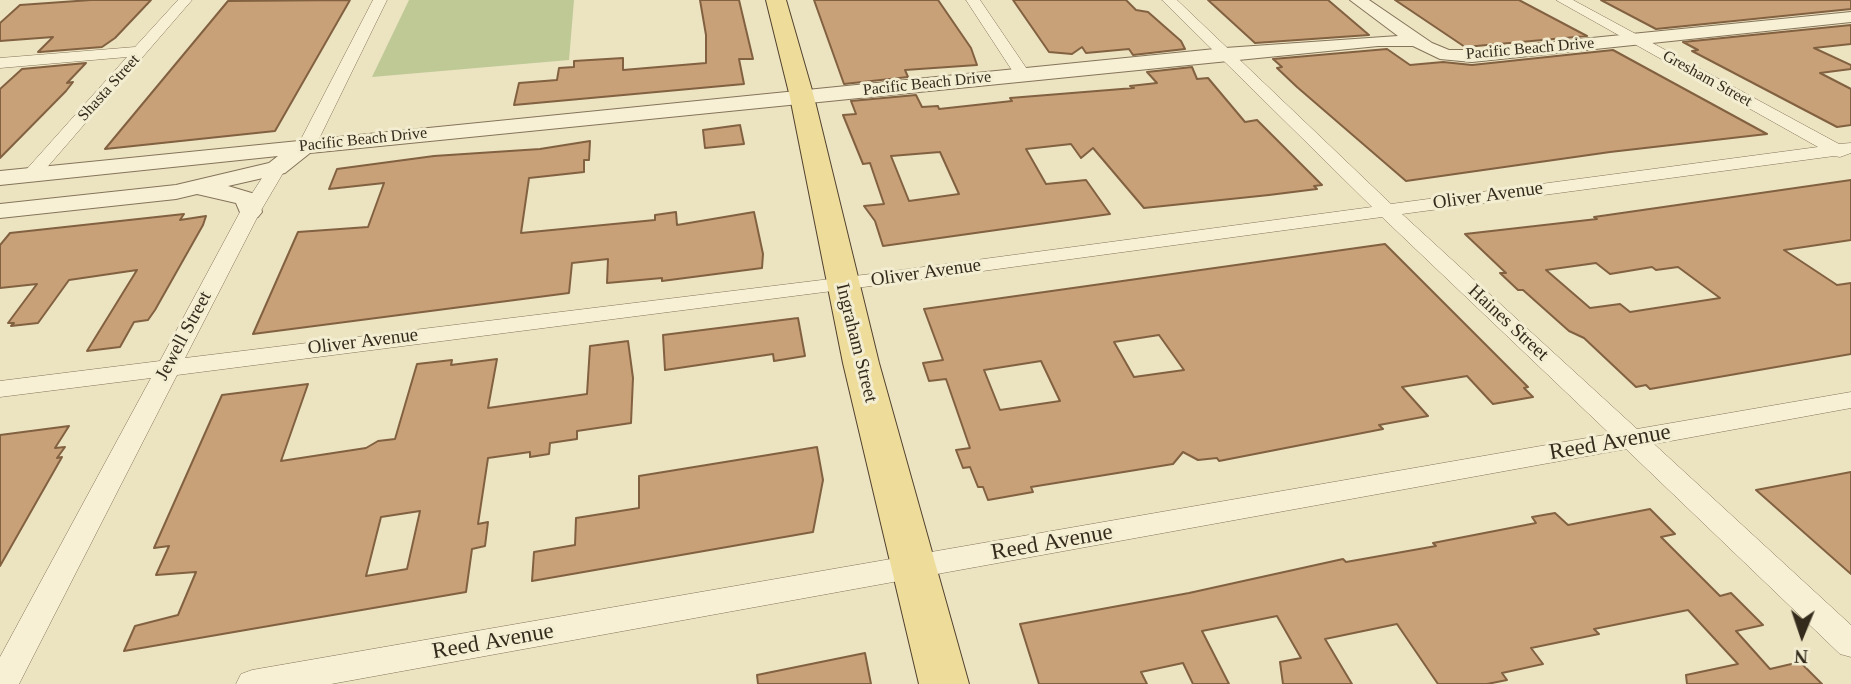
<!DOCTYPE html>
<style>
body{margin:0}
#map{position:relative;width:1851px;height:684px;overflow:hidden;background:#ece3c1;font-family:Georgia,serif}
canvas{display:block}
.north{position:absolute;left:1767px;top:600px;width:70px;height:70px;-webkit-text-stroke:5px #f3edd1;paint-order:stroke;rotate:182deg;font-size:19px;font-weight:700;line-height:28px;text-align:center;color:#352b1d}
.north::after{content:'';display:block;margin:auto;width:24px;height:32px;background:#352b1d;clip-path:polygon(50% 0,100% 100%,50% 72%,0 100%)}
</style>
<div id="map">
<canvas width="1851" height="684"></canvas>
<div class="north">N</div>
</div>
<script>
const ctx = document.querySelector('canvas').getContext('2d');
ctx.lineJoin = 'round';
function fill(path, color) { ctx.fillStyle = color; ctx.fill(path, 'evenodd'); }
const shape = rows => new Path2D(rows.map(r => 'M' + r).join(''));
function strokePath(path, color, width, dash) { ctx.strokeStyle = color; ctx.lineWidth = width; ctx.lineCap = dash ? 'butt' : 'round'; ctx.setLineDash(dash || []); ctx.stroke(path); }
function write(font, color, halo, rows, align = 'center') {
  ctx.font = font + ' Georgia,serif'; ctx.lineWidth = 6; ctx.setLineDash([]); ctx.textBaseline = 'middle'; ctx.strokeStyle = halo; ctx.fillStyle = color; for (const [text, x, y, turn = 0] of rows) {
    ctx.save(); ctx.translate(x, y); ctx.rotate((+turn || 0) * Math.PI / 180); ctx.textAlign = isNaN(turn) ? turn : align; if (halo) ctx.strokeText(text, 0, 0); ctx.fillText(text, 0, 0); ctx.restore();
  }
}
fill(shape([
 [409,0,574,0,569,60,372,77]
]), '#bec996');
const building = shape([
 [91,0,151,0,115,38,102,47,40,52,38,52,53,37,0,41,0,23,20,5,91,0],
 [350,0,275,131,105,149,228,1,350,0],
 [700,0,739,0,753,59,739,59,744,84,514,105,519,83,557,80,559,68,574,67,574,61,623,58,623,70,706,63,706,35,700,0],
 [814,0,938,0,971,48,977,65,905,70,908,77,844,84,814,0],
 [1013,0,1126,0,1136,10,1148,12,1181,41,1185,49,1133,55,1129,49,1086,53,1082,47,1072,54,1049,52,1013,0],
 [1208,0,1328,0,1369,35,1255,43,1208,0],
 [1395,0,1519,0,1587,36,1465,47,1395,0],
 [1601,0,1851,0,1851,9,1656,29,1601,0],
 [1851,25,1851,44,1814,48,1851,65,1851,69,1820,73,1851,89,1851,125,1837,127,1692,51,1698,50,1683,42,1851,25],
 [1387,49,1410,65,1443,62,1472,65,1613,50,1767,134,1610,152,1406,181,1297,87,1277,68,1282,67,1273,59,1387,49],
 [86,63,67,83,73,82,66,91,0,158,0,89,22,69,86,63],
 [1192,67,1197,79,1208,78,1245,122,1257,120,1322,185,1314,186,1317,189,1269,195,1144,208,1093,148,1081,158,1071,144,1026,149,1046,184,1086,180,1110,214,883,246,875,221,864,206,884,204,870,163,863,164,843,115,856,114,851,101,916,95,922,107,938,106,939,109,1012,101,1010,98,1134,88,1130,86,1157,83,1147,72,1192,67],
 [940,152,959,194,909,201,891,156,940,152],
 [740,125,744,144,705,148,703,130,740,125],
 [590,141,589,160,584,160,584,172,529,178,521,233,655,220,655,215,676,212,677,225,754,212,763,254,762,268,662,281,662,278,607,283,608,259,572,263,569,293,253,334,298,232,368,227,384,183,329,189,337,169,434,156,540,149,590,141],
 [1851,180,1851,240,1784,250,1837,285,1851,283,1851,354,1650,389,1646,385,1636,387,1584,338,1569,331,1523,290,1518,290,1500,273,1506,273,1465,234,1597,219,1594,217,1851,180],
 [1596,263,1610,274,1652,267,1656,270,1678,267,1720,298,1630,312,1620,304,1590,308,1546,270,1596,263],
 [184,214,180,220,206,216,203,225,155,310,148,320,134,322,120,347,87,351,137,270,69,280,38,323,11,326,14,323,8,323,37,284,0,288,0,245,10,233,184,214],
 [1385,244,1528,387,1524,388,1533,397,1493,404,1467,376,1402,387,1428,416,1379,425,1383,429,1219,461,1217,458,1198,460,1183,452,1173,464,1031,487,1033,492,988,500,983,487,978,487,970,467,963,468,956,450,970,448,946,379,929,381,923,363,943,360,924,309,1385,244],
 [1159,335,1184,370,1134,377,1114,342,1159,335],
 [1041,361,1060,401,1000,410,984,370,1041,361],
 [798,318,805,356,774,361,773,354,665,370,663,335,798,318],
 [628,341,633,378,631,423,577,431,577,439,550,443,549,454,530,457,530,452,488,458,478,524,488,522,485,546,472,549,466,592,124,651,135,626,178,615,196,572,156,575,169,546,154,548,222,395,308,384,281,461,366,448,378,441,395,439,417,364,452,360,451,365,497,359,488,408,587,394,590,346,628,341],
 [420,511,407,569,366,576,381,517,420,511],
 [69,426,55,448,65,447,57,458,62,457,0,566,0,435,69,426],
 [817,447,823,480,813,532,532,581,534,552,575,545,576,518,639,508,639,476,817,447],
 [1851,472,1851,574,1756,490,1851,472],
 [1650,509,1675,534,1661,537,1720,596,1731,593,1763,625,1736,631,1770,669,1800,662,1822,684,1687,684,1686,675,1738,664,1688,610,1594,629,1599,634,1531,648,1543,664,1502,673,1507,680,1487,684,1438,684,1397,624,1325,639,1352,684,1283,684,1280,662,1301,658,1277,616,1202,631,1229,684,1193,684,1183,663,1141,672,1147,684,1039,684,1020,624,1189,593,1343,559,1346,562,1436,546,1433,543,1536,523,1532,517,1555,513,1568,525,1650,509],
 [865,653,871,684,758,684,757,675,865,653]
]);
fill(building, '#c8a179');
strokePath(building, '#826141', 2);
const minor = shape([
 [178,0,192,0,37,179,25,179,22,175,25,171,127,57,0,68,0,58,135,47,178,0],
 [373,0,387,0,316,145,313,149,301,149,298,145,373,0],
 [966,0,980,0,1031,75,1029,78,1017,78,966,0],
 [1162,0,1177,0,1391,204,1818,147,1556,0,1573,0,1839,144,1851,143,1851,153,1840,157,1834,156,1402,214,1637,429,1851,392,1851,408,1654,444,1851,625,1851,657,1840,654,1626,449,331,684,236,684,241,674,252,670,1610,434,1382,217,879,285,177,375,19,684,0,684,0,657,151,378,0,397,0,381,160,361,240,212,271,164,283,164,286,168,260,212,185,358,879,273,1372,207,1162,0]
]);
const tertiary = shape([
 [1350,0,1369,0,1432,43,1449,50,1472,50,1851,12,1851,22,1472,62,1440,59,1413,46,1378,46,310,153,285,173,228,186,255,194,259,199,262,212,258,217,250,219,242,217,236,203,197,194,176,199,0,218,0,204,176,185,269,163,278,156,0,185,0,171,1225,48,1398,36,1350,0]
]);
const primary = shape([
 [766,0,786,0,814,97,879,363,969,684,919,684,843,363,790,97,766,0]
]);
strokePath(minor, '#84745a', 1);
strokePath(tertiary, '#84745a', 2);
strokePath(primary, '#52422e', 2);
fill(minor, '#f7f0d4');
fill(tertiary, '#f7f0d4');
fill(primary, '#eedc9a');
write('16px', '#352b1d', '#f3edd1', [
 ["Pacific Beach Drive",1530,49,-5],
 ["Gresham Street",1707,79,29],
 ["Pacific Beach Drive",927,84,-6],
 ["Shasta Street",109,88,-48],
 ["Pacific Beach Drive",363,140,-6]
]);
write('19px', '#352b1d', '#f3edd1', [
 ["Oliver Avenue",1488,196,-8],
 ["Oliver Avenue",926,273,-8],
 ["Haines Street",1508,323,43],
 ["Jewell Street",184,336,-62],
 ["Oliver Avenue",363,342,-7],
 ["Ingraham Street",856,343,76]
]);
write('23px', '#352b1d', '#f3edd1', [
 ["Reed Avenue",1610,443,-10],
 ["Reed Avenue",1052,543,-10],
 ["Reed Avenue",493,642,-10]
]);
</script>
